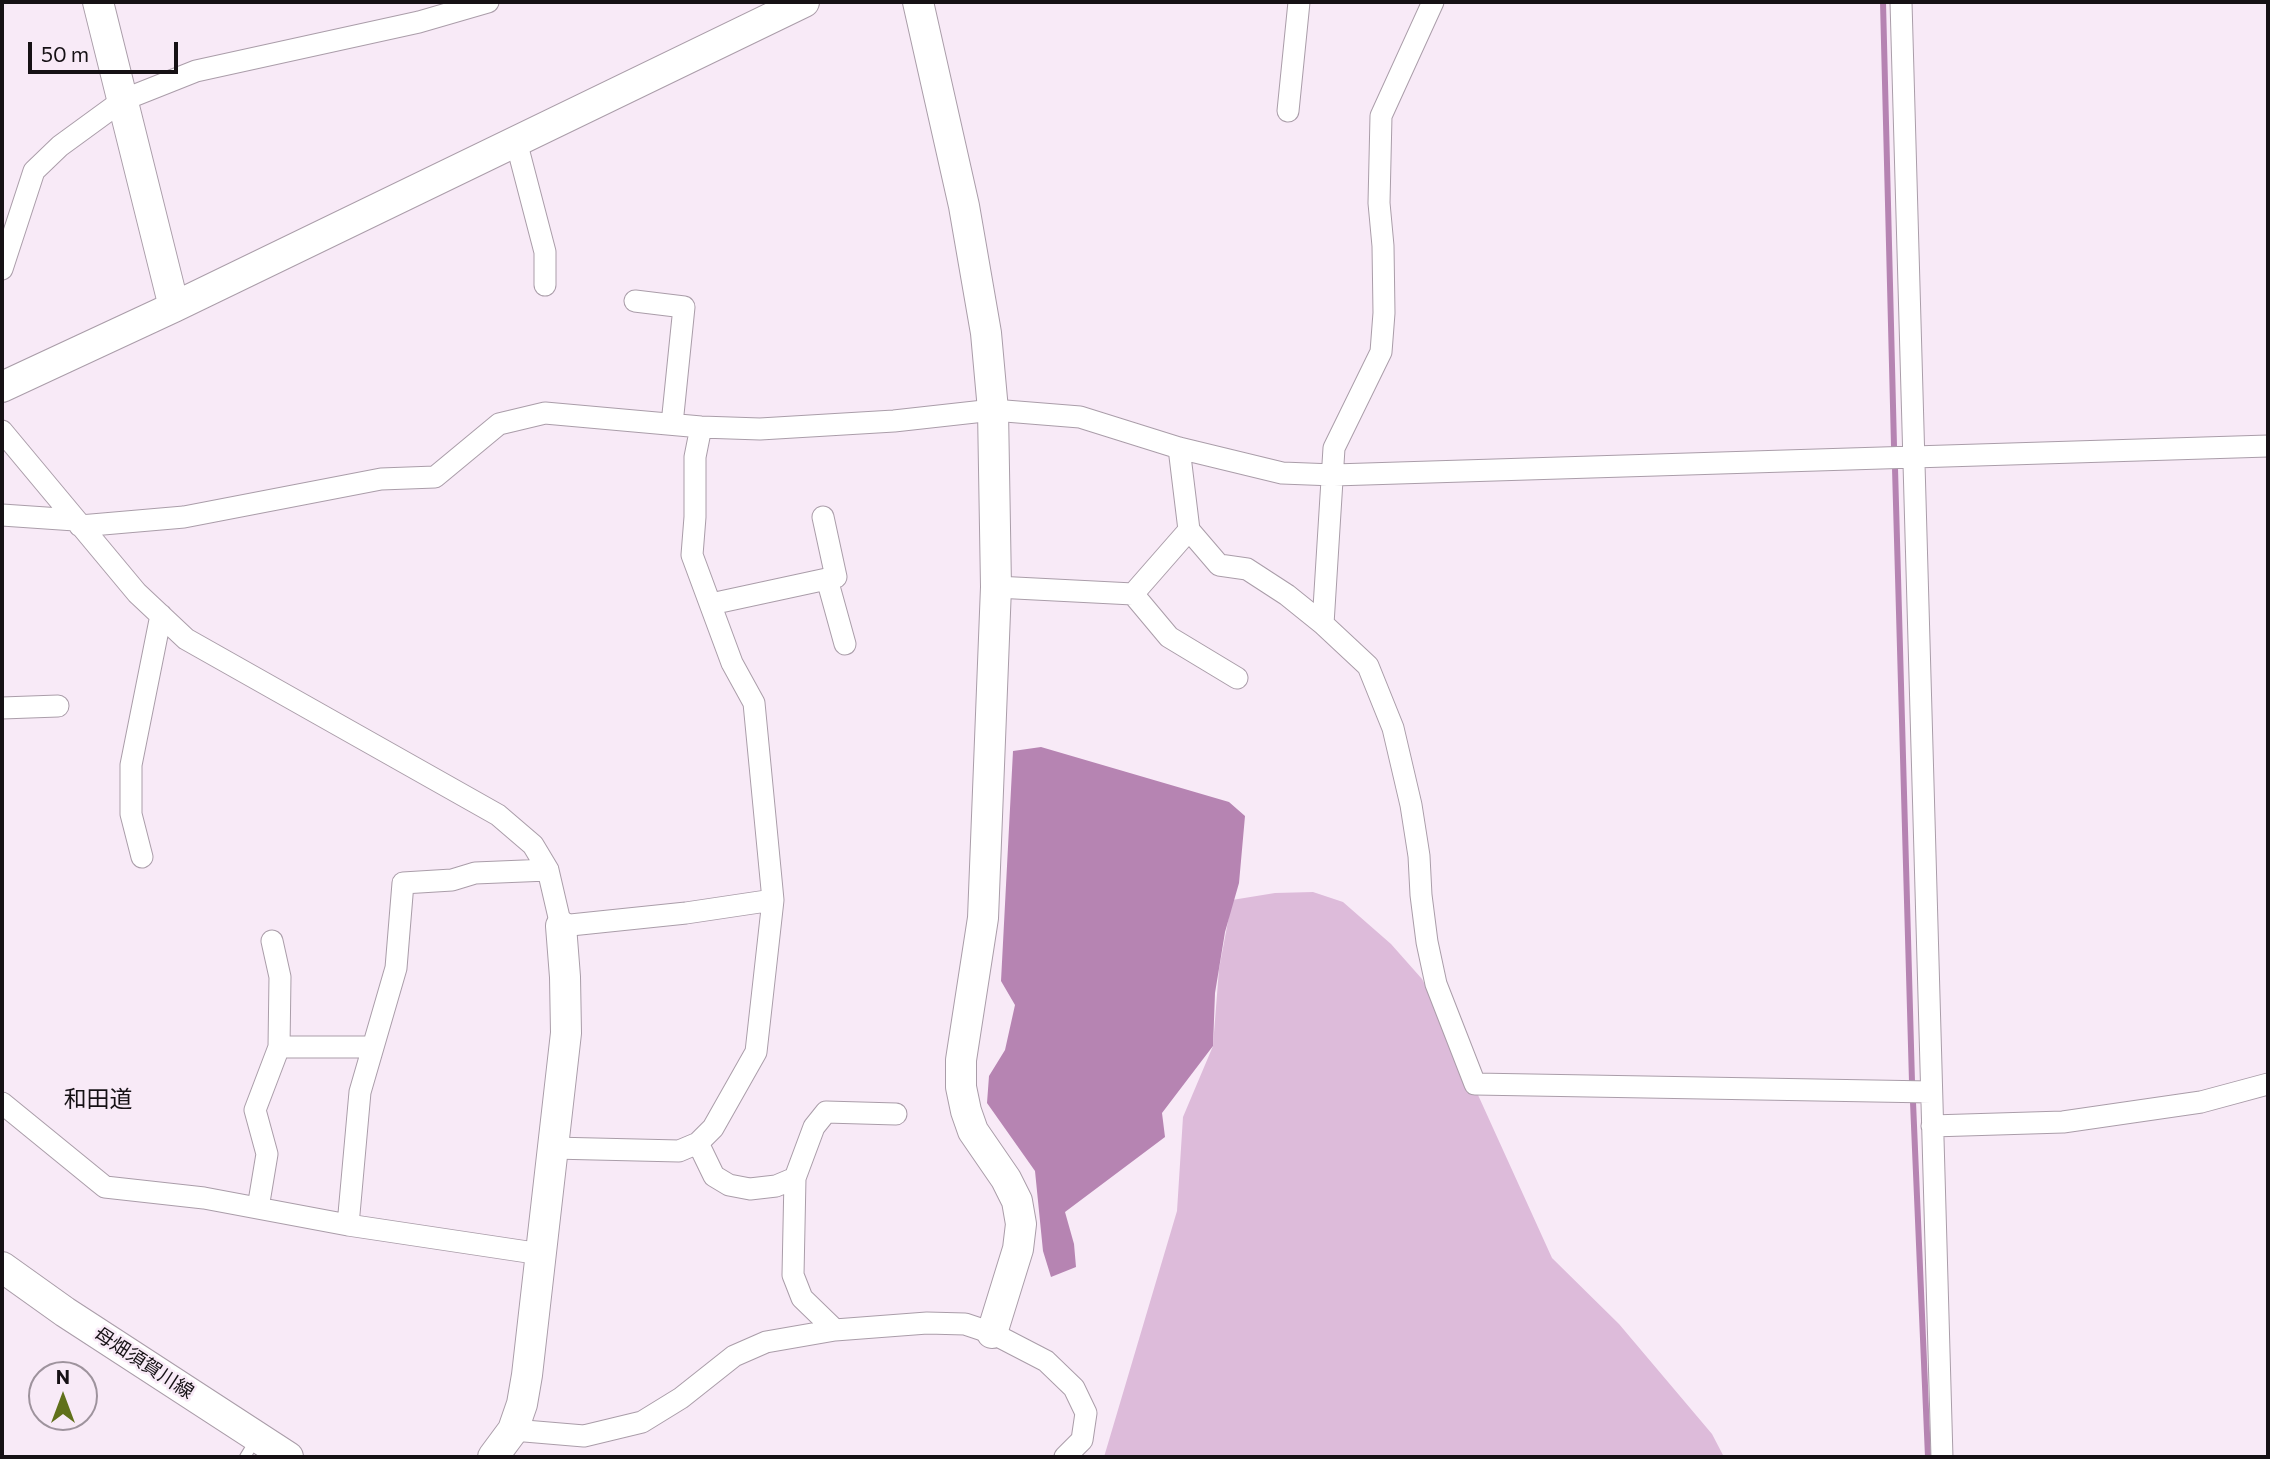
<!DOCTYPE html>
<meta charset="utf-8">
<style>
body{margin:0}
#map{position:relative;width:2270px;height:1459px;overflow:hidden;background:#f8eaf7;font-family:Commissioner,sans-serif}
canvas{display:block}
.frame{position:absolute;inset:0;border:4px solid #161115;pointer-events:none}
.north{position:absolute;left:28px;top:1361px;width:70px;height:70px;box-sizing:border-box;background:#f8eaf7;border:2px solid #9e939d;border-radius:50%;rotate:0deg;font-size:19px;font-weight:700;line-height:28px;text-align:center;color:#161115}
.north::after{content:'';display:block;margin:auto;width:24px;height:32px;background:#60701b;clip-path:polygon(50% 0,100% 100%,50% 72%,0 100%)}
.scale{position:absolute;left:28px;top:42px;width:150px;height:32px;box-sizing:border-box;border:4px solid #161115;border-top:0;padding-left:9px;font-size:21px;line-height:24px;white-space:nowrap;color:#161115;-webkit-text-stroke:5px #f8eaf7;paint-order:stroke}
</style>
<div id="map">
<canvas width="2270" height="1459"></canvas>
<div class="frame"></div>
<div class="north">N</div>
<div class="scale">50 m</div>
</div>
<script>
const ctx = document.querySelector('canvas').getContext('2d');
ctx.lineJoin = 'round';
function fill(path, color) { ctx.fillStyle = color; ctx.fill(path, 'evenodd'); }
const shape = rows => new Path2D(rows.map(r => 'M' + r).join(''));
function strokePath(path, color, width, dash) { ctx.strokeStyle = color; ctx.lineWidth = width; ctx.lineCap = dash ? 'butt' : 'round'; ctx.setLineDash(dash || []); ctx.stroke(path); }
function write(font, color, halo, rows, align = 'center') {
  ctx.font = font + ' Commissioner,"Noto Sans JP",sans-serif'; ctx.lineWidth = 5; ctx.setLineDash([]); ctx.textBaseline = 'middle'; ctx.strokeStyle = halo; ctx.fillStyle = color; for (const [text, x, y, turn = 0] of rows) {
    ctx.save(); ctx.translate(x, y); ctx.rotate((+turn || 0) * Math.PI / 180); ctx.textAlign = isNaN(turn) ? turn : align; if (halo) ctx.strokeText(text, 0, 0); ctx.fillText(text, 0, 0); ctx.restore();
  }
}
fill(shape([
 [1313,892,1343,902,1391,944,1422,979,1449,1031,1552,1258,1619,1324,1712,1434,1724,1457,1104,1457,1177,1211,1183,1117,1213,1046,1219,969,1232,900,1275,893]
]), '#ddbbda');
fill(shape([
 [1041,747,1229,802,1245,816,1239,883,1225,932,1215,993,1213,1046,1162,1113,1165,1137,1065,1212,1074,1244,1076,1267,1051,1277,1043,1251,1035,1171,987,1103,989,1076,1005,1050,1015,1005,1001,981,1013,751]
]), '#b684b2');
strokePath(shape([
 [1883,2,1894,446],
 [1895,468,1912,1082],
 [1913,1102,1928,1457]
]), '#b684b2', 6);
const lane = shape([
 [245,1457,256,1439]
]);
const street = shape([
 [1901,2,1942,1457],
 [1288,111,1299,2],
 [516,141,545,252,545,285],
 [2,269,34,171,60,146,123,100,196,71,419,22,488,2],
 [635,301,684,307,672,424],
 [2,431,137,593,186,639,498,815,533,845,548,870,561,926,686,913,773,900,754,703,732,663,692,555,695,517,695,457,701,427],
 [1179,448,1189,530,1219,565,1247,569,1287,595,1323,624,1368,666,1393,728,1411,805,1419,856,1421,895,1427,942,1436,984,1475,1084,1931,1092],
 [2,515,75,520],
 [80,526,184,517,381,479,435,477,499,424,545,413,701,427,760,429,894,421,993,410,1080,417,1179,448,1282,473,1334,475,2268,446],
 [827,579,845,644],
 [996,587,1133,594,1189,530],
 [1133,594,1169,637,1237,678],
 [711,604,836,577,823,517],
 [1323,624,1334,448,1381,352,1384,313,1383,246,1379,203,1381,116,1433,2],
 [2,708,58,706],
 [142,857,131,814,131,765,161,615],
 [279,1047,373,1047],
 [2,1103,105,1187,204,1198,348,1225,541,1254],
 [1932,1126,2063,1122,2201,1102,2268,1084],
 [698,1143,714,1176,729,1185,750,1189,776,1186,795,1178,814,1127,826,1112,896,1114],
 [553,1148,679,1151,698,1143,713,1128,756,1052,773,900],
 [795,1178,793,1275,802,1298,835,1330],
 [258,1208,267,1154,255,1110,279,1047,280,977,272,941],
 [348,1225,360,1092,396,968,403,883,452,880,475,873,548,870],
 [513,1430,584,1436,642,1422,681,1398,734,1356,766,1342,835,1330,927,1323,965,1324,992,1333,1046,1361,1074,1388,1086,1413,1082,1440,1065,1457]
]);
const secondary = shape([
 [98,2,174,307],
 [918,2,964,206,986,333,993,410,996,587,983,918,961,1060,961,1087,966,1111,973,1131,1006,1179,1017,1201,1021,1224,1018,1249,992,1333],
 [2,387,174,307,804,2],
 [2,1267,65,1312,288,1457],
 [493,1457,513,1430,522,1404,527,1375,566,1033,565,977,561,926]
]);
strokePath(lane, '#aa9da9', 12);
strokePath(street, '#aa9da9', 23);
strokePath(secondary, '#aa9da9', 32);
strokePath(lane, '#fff', 10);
strokePath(street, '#fff', 21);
strokePath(secondary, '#fff', 30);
write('19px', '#161115', '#f8eaf7', [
 ["母畑須賀川線",144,1363,33]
]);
write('23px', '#161115', '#f8eaf7', [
 ["和田道",98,1099]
]);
</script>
